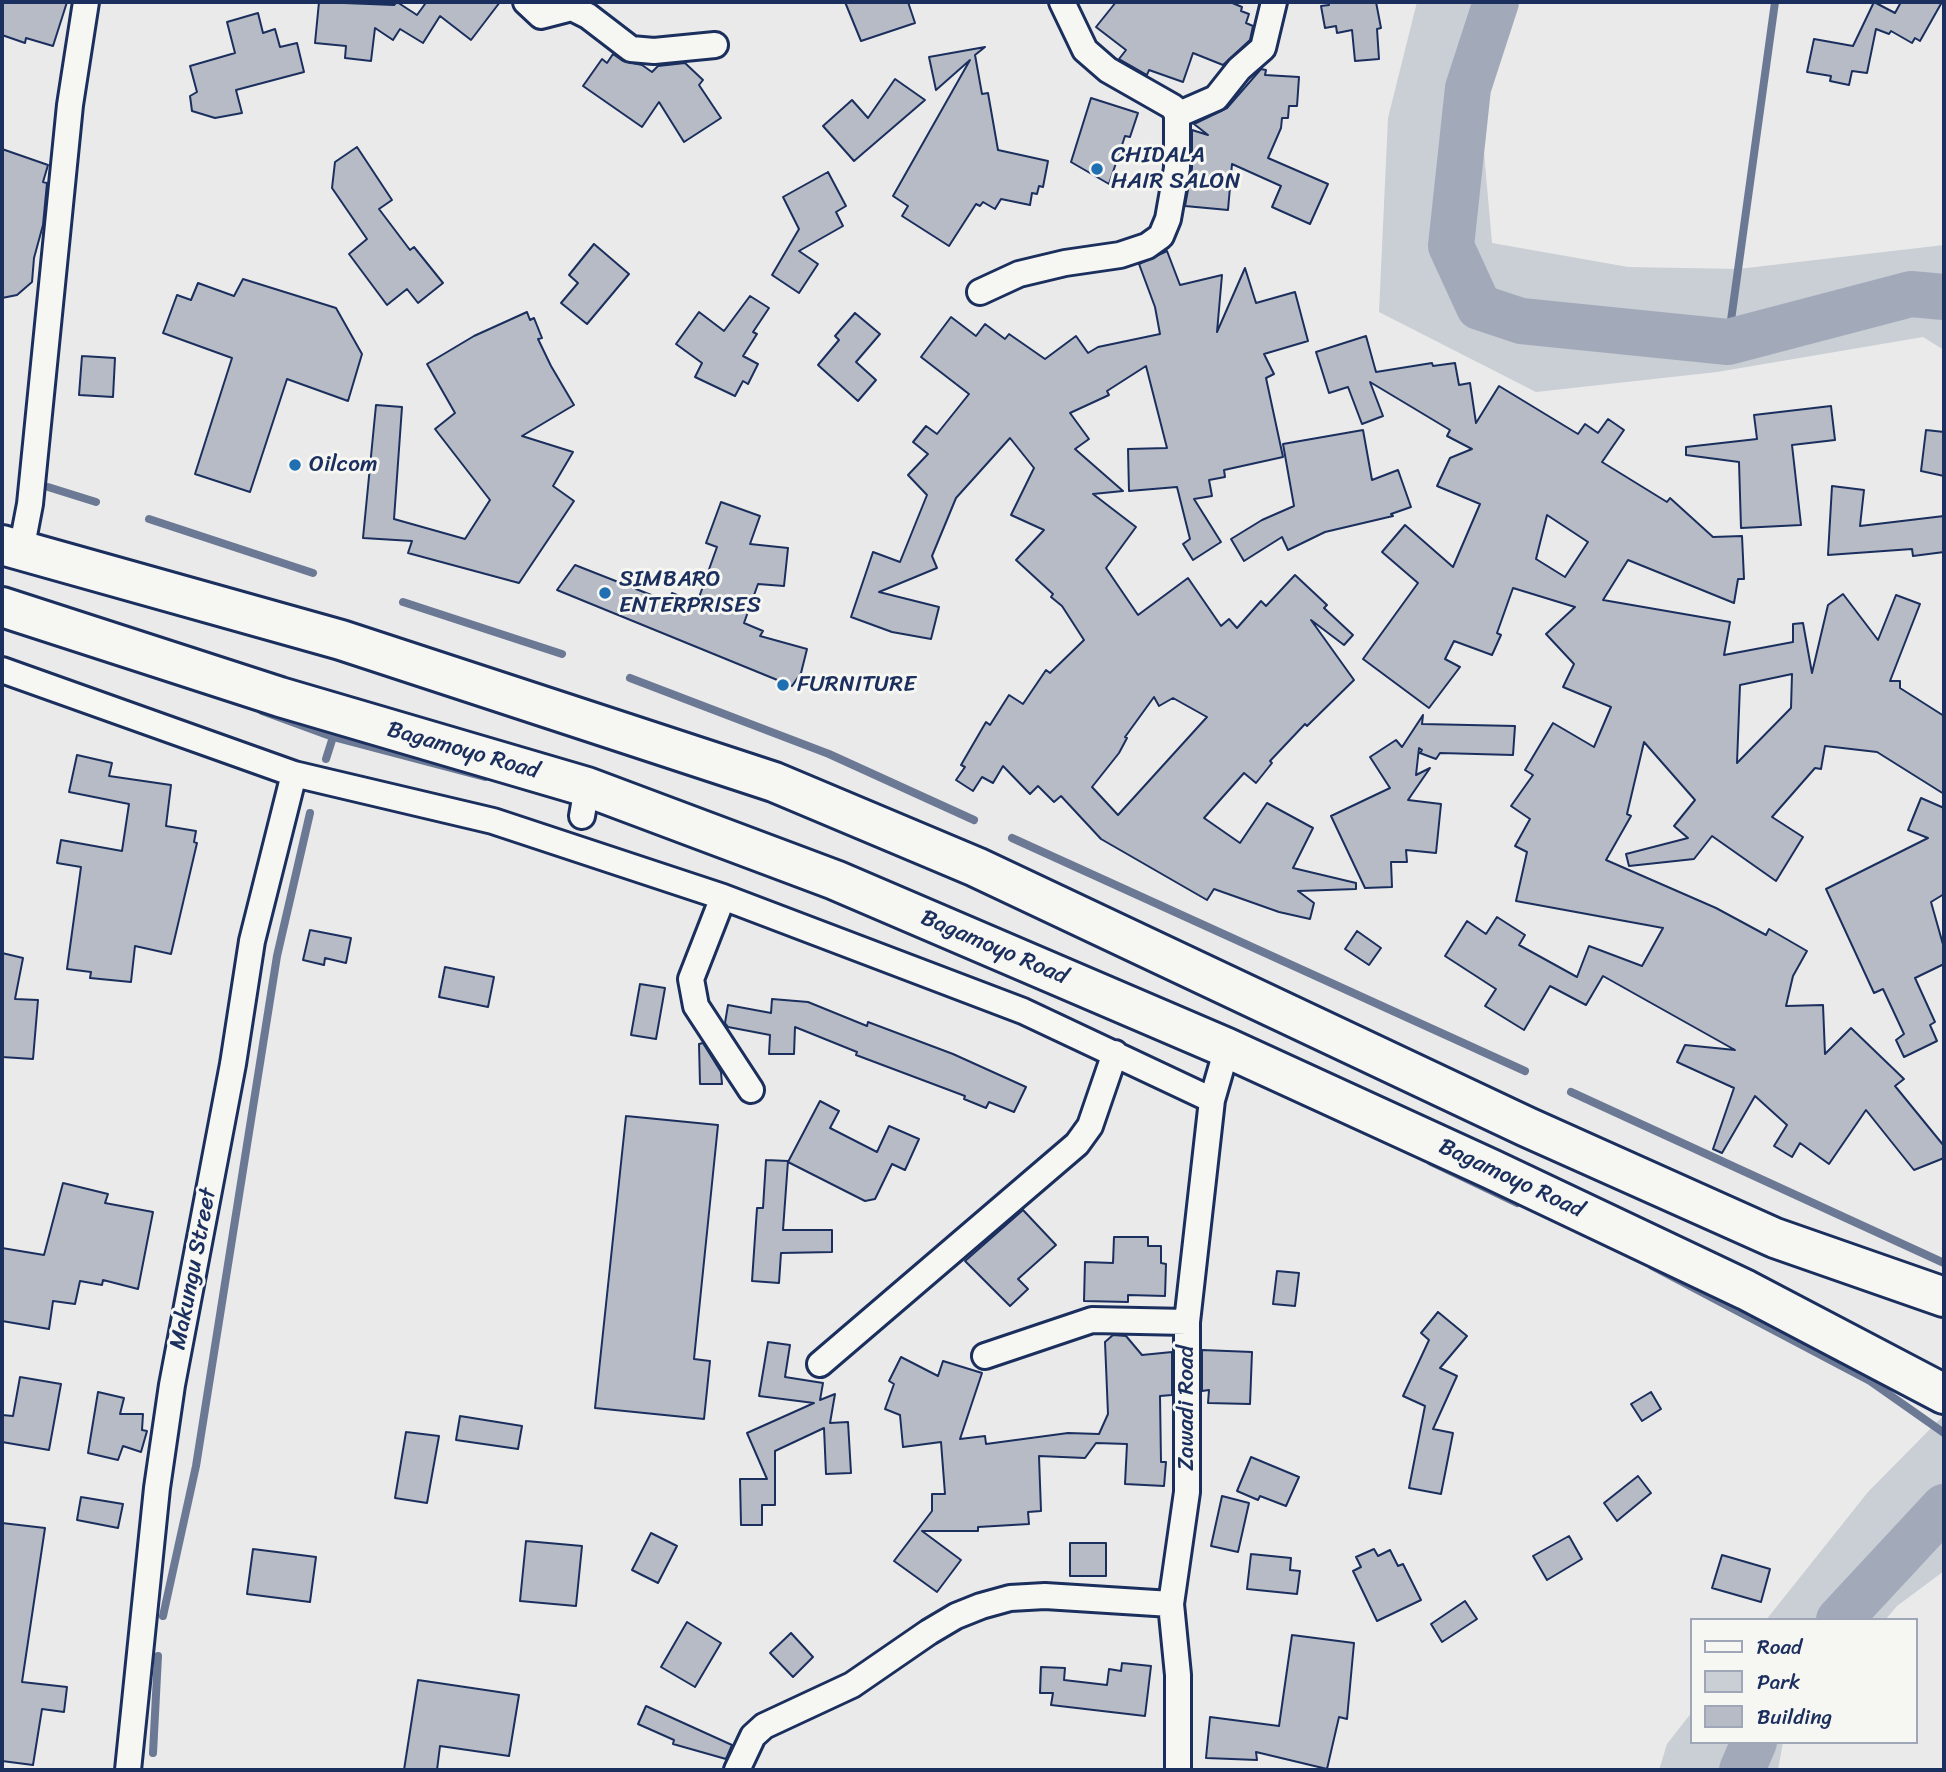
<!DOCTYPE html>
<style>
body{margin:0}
#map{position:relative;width:1946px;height:1772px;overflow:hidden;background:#e9eae9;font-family:Sriracha,sans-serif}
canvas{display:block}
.frame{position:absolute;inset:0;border:4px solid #1b2f5e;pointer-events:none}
.legend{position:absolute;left:1690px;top:1618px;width:228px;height:126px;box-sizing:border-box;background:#f6f6f2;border:2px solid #9ea6b7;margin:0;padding:9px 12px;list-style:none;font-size:21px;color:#1b2f5e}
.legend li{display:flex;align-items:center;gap:14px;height:35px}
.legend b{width:35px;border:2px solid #9ea6b7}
</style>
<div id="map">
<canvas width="1946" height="1772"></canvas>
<div class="frame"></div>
<ul class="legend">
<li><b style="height:9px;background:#f6f6f2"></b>Road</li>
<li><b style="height:19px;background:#caced5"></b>Park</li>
<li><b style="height:19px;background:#b6bbc6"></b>Building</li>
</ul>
</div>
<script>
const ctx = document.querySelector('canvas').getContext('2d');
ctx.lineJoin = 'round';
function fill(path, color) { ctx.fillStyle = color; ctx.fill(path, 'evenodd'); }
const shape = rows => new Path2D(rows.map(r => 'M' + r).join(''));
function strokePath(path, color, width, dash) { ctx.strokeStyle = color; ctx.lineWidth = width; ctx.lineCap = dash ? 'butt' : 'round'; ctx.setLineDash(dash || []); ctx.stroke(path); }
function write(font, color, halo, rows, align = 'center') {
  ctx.font = font + ' Sriracha,sans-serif'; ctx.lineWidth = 6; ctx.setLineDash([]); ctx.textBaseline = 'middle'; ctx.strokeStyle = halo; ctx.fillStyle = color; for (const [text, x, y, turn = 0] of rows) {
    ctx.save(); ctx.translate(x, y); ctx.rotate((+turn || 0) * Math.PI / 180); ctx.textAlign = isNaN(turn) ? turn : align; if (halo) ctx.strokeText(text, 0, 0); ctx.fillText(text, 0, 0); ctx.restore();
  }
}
fill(shape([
 [1417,2,1518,2,1480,107,1492,243,1628,267,1738,269,1944,245,1944,350,1923,337,1717,372,1536,392,1379,312,1388,118],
 [1944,1415,1944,1571,1897,1606,1885,1620,1766,1620,1868,1492],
 [1692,1712,1692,1742,1783,1742,1778,1770,1659,1770,1667,1744]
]), '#caced5');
strokePath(shape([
 [1728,342,1775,2],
 [48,487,96,502],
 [149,519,313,573],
 [403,602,562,654],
 [630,678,829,754,974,820],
 [262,711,333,737,485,777],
 [326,759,333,737],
 [1012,838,1525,1071],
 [1571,1092,1944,1263],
 [1431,1162,1517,1203],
 [1652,1266,1870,1381,1944,1433],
 [163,1616,196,1466,277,956,310,813],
 [153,1753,158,1656]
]), '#6c7995', 8);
strokePath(shape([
 [1496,2,1468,88,1451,246,1479,307,1521,321,1728,342,1911,294,1944,297],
 [1839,1620,1944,1507],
 [1742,1770,1754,1742]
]), '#a2aaba', 46);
const building = shape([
 [2,2,67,2,53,46,26,38,25,43,2,35,2,2],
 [319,2,394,5,397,2,417,15,425,4,422,2,500,2,471,40,440,16,423,43,400,29,393,40,375,28,371,61,345,58,346,46,315,43,319,2],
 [845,2,908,2,915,23,861,41,845,2],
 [1116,2,1230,2,1242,7,1241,11,1249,14,1246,23,1253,26,1250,40,1223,65,1193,53,1183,82,1149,70,1147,75,1119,59,1126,50,1096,27,1116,2],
 [1328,2,1376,2,1381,28,1377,29,1379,59,1355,61,1352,30,1337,33,1336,26,1325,28,1321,6,1329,5,1328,2],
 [1874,2,1895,13,1901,2,1942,2,1920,41,1915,38,1912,43,1891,31,1889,34,1876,29,1867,73,1852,71,1849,85,1830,81,1831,76,1807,72,1814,39,1853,46,1874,2],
 [258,13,263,33,275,29,280,47,297,43,304,72,236,90,242,113,215,118,192,111,190,96,197,92,190,66,235,53,227,22,258,13],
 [985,47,975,55,982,94,988,93,998,150,1048,161,1043,187,1039,186,1037,194,1032,193,1030,205,1001,199,995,209,983,202,980,206,976,204,949,246,902,216,908,206,893,196,970,60,936,90,929,57,985,47],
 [613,54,623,61,642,65,652,72,658,66,685,63,703,80,699,85,721,118,684,142,659,102,642,127,583,86,602,59,607,63,613,54],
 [1261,69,1266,70,1265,75,1299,77,1297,106,1289,106,1288,118,1282,118,1281,128,1268,158,1328,184,1310,224,1272,207,1281,186,1232,164,1228,210,1185,206,1192,168,1192,130,1208,135,1194,124,1227,108,1261,69],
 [895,79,925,100,854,161,823,126,852,100,868,118,895,79],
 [1091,98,1138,113,1130,137,1125,136,1109,184,1071,162,1091,98],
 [357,147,392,200,379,209,410,250,414,247,443,283,418,303,407,289,387,305,349,254,367,239,332,188,335,162,357,147],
 [2,149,48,165,43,182,47,183,43,225,34,258,32,282,17,295,2,298,2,149],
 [828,172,846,206,836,212,843,226,799,251,818,264,799,293,772,275,799,229,783,197,828,172],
 [594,244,629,274,587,324,561,303,578,283,569,275,594,244],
 [1167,251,1180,285,1222,275,1217,332,1245,268,1256,303,1295,292,1308,341,1264,354,1274,374,1266,378,1283,457,1224,470,1225,477,1209,480,1212,496,1194,499,1221,542,1193,560,1183,544,1190,539,1177,487,1129,491,1128,449,1167,448,1146,366,1107,391,1109,395,1070,413,1089,439,1075,449,1123,491,1093,494,1136,527,1106,568,1138,615,1188,578,1221,626,1229,619,1237,628,1261,601,1266,606,1295,575,1327,605,1324,608,1353,635,1344,645,1311,620,1354,680,1307,726,1305,724,1270,761,1272,763,1256,783,1244,773,1204,818,1240,843,1267,803,1313,828,1293,868,1356,883,1356,889,1298,891,1314,903,1310,919,1279,912,1214,889,1207,900,1101,839,1061,796,1054,802,1038,786,1030,794,1003,766,993,783,982,777,973,791,956,780,965,767,961,765,986,722,990,725,1009,695,1023,704,1046,670,1050,673,1084,640,1062,606,1051,597,1053,594,1016,560,1044,530,1011,515,1034,468,1010,438,956,498,932,556,937,568,879,592,939,607,931,639,892,632,851,617,873,552,900,562,927,495,908,475,928,454,913,442,926,426,937,434,969,394,921,357,951,317,976,336,985,324,1005,339,1009,334,1045,359,1076,336,1088,353,1098,347,1160,334,1155,307,1139,264,1167,251],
 [1154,697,1159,706,1173,698,1207,717,1118,815,1092,787,1119,753,1127,738,1125,737,1154,697],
 [243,279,336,308,362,354,348,401,287,379,250,492,195,474,232,358,163,333,177,295,191,300,198,283,234,296,243,279],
 [750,296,769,308,753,332,757,334,743,356,758,364,748,384,743,381,735,396,695,377,702,363,676,344,699,312,724,331,750,296],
 [527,312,530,320,534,318,542,338,538,339,551,366,574,405,522,436,573,452,553,486,574,501,519,583,408,553,412,541,363,538,376,405,402,407,394,519,465,539,490,500,435,429,455,413,427,364,474,336,527,312],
 [855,313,880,334,856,362,876,380,858,401,818,365,839,340,835,336,855,313],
 [1366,336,1376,372,1432,363,1433,366,1455,363,1459,385,1470,383,1476,423,1499,386,1578,434,1585,424,1598,433,1608,419,1624,430,1602,462,1667,502,1670,498,1713,537,1742,536,1744,579,1738,579,1734,603,1628,560,1603,600,1730,622,1724,655,1793,642,1793,624,1803,623,1812,673,1828,605,1843,594,1878,640,1896,595,1920,604,1890,681,1900,681,1900,688,1944,716,1944,794,1877,752,1825,746,1821,769,1815,768,1772,817,1803,837,1776,881,1712,836,1694,859,1629,866,1626,854,1688,838,1674,826,1695,800,1644,742,1627,814,1631,816,1606,860,1716,908,1766,935,1769,929,1807,951,1793,976,1786,1006,1823,1005,1825,1054,1851,1028,1904,1079,1895,1086,1944,1146,1944,1158,1914,1170,1866,1110,1829,1164,1800,1143,1792,1157,1774,1146,1787,1125,1755,1096,1722,1153,1713,1149,1734,1088,1677,1062,1685,1045,1735,1050,1603,976,1586,1005,1550,986,1524,1030,1485,1006,1496,989,1445,956,1467,921,1486,934,1497,917,1525,935,1519,945,1577,977,1589,946,1642,966,1663,928,1516,901,1527,852,1515,846,1530,819,1511,806,1533,775,1525,770,1553,723,1594,747,1611,707,1563,687,1574,664,1546,634,1575,607,1513,588,1497,633,1501,635,1492,655,1454,641,1445,659,1460,667,1429,708,1363,659,1418,583,1382,552,1405,525,1453,567,1480,504,1437,486,1450,458,1472,449,1447,436,1450,430,1370,382,1383,416,1362,424,1348,387,1329,393,1316,352,1366,336],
 [1547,515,1588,542,1565,577,1536,559,1547,515],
 [1792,674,1791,708,1737,763,1740,685,1792,674],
 [82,356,115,358,113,397,79,395,82,356],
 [1831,406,1835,440,1792,445,1801,525,1741,528,1739,462,1686,455,1686,447,1757,439,1754,415,1831,406],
 [1363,430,1372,480,1398,470,1411,507,1391,514,1393,516,1325,532,1288,550,1282,537,1244,561,1231,539,1262,520,1294,506,1283,444,1363,430],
 [1926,430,1944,432,1944,476,1921,471,1926,430],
 [1832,486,1864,490,1860,526,1944,516,1944,552,1913,556,1912,549,1828,555,1832,486],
 [721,502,760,516,750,544,788,548,784,586,758,584,744,623,763,631,760,636,807,649,801,673,792,686,557,590,575,565,669,602,672,593,697,603,717,547,706,543,721,502],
 [1423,715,1422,724,1515,726,1513,755,1440,753,1436,759,1420,753,1422,750,1419,748,1416,775,1430,768,1408,800,1441,804,1436,853,1406,850,1407,862,1391,862,1392,887,1365,888,1331,816,1390,788,1370,757,1396,740,1402,747,1423,715],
 [77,755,112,763,109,776,171,785,166,826,196,831,194,842,197,843,171,954,135,946,131,982,90,978,91,972,67,969,81,867,57,863,61,840,122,851,129,804,69,792,77,755],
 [1921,798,1944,808,1944,894,1931,902,1944,948,1944,964,1915,978,1935,1022,1930,1025,1937,1041,1904,1057,1896,1040,1904,1034,1883,989,1874,993,1826,889,1928,838,1908,830,1921,798],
 [310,930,351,938,346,963,325,958,324,965,303,960,310,930],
 [1357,931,1381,948,1369,965,1345,949,1357,931],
 [2,953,23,958,15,999,38,1000,33,1059,2,1057,2,953],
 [445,967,494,977,488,1007,439,997,445,967],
 [640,984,665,988,656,1039,631,1035,640,984],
 [772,999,808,1002,867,1026,868,1022,953,1054,1026,1087,1014,1112,989,1102,986,1108,964,1099,965,1096,856,1055,857,1052,795,1027,794,1054,769,1054,770,1035,728,1027,725,1023,728,1005,771,1013,772,999],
 [703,1043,721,1072,722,1084,700,1084,699,1044,703,1043],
 [820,1101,839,1111,830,1128,877,1152,889,1126,919,1139,905,1170,892,1164,875,1199,865,1201,788,1162,820,1101],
 [626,1116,718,1125,694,1359,710,1361,704,1419,595,1408,626,1116],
 [766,1160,788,1161,783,1230,832,1230,832,1252,781,1253,779,1283,752,1281,757,1208,763,1208,766,1160],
 [63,1183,108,1194,105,1203,153,1212,138,1289,103,1280,102,1285,80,1281,75,1304,53,1301,49,1329,2,1321,2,1248,44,1255,63,1183],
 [1023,1210,1056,1245,1018,1279,1028,1289,1010,1306,965,1261,1023,1210],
 [1114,1237,1148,1237,1148,1246,1161,1246,1161,1263,1166,1264,1165,1296,1128,1295,1128,1302,1084,1301,1085,1262,1113,1263,1114,1237],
 [1277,1271,1299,1273,1295,1306,1273,1304,1277,1271],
 [1438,1312,1467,1336,1440,1368,1457,1376,1433,1429,1453,1433,1441,1494,1409,1488,1425,1406,1403,1396,1429,1340,1421,1333,1438,1312],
 [1113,1335,1126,1336,1142,1355,1172,1352,1172,1395,1160,1396,1161,1462,1166,1462,1164,1486,1125,1484,1127,1444,1096,1443,1085,1458,1039,1456,1041,1511,1028,1512,1029,1524,978,1527,978,1531,922,1531,961,1560,937,1592,894,1561,932,1511,932,1494,945,1494,941,1442,903,1447,900,1415,885,1409,894,1384,889,1381,901,1357,938,1376,943,1361,982,1373,960,1439,985,1436,986,1444,1068,1433,1099,1434,1108,1414,1105,1342,1113,1335],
 [768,1342,790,1345,785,1377,823,1383,820,1400,835,1394,830,1423,848,1422,851,1473,826,1474,824,1428,775,1451,775,1505,762,1505,762,1525,741,1525,740,1479,767,1479,747,1433,814,1403,759,1396,768,1342],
 [1202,1350,1252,1352,1250,1404,1208,1403,1209,1390,1202,1391,1202,1350],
 [20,1377,61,1384,49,1450,2,1442,2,1415,13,1416,20,1377],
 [98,1392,124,1398,120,1414,143,1414,142,1430,147,1431,141,1452,123,1446,118,1460,88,1453,98,1392],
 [1651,1392,1661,1409,1642,1421,1631,1404,1651,1392],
 [460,1416,522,1426,518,1449,456,1440,460,1416],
 [406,1432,439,1436,427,1503,395,1498,406,1432],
 [1251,1457,1299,1477,1286,1506,1260,1496,1258,1500,1237,1491,1251,1457],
 [1638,1476,1651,1493,1617,1521,1604,1503,1638,1476],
 [1222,1496,1249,1503,1238,1552,1211,1546,1222,1496],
 [81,1497,123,1504,118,1528,77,1520,81,1497],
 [2,1523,45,1528,22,1682,67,1687,64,1712,42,1709,33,1765,2,1761,2,1523],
 [651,1533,677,1546,658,1583,632,1570,651,1533],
 [1569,1536,1582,1559,1547,1580,1533,1556,1569,1536],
 [526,1541,582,1546,576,1606,520,1601,526,1541],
 [1070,1543,1106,1543,1106,1576,1070,1576,1070,1543],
 [253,1549,316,1557,310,1602,247,1594,253,1549],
 [1374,1549,1378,1556,1390,1550,1398,1566,1403,1564,1421,1600,1377,1621,1353,1571,1361,1567,1356,1557,1374,1549],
 [1251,1554,1291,1558,1290,1570,1300,1571,1297,1594,1247,1589,1251,1554],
 [1722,1555,1770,1569,1761,1602,1712,1588,1722,1555],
 [1465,1601,1477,1619,1442,1642,1431,1624,1465,1601],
 [687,1622,721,1643,695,1687,661,1667,687,1622],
 [791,1633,813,1657,793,1677,770,1653,791,1633],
 [1292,1635,1354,1643,1347,1719,1339,1717,1327,1769,1256,1752,1257,1760,1206,1758,1210,1717,1279,1726,1292,1635],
 [1122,1663,1151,1666,1145,1716,1051,1705,1053,1693,1040,1693,1041,1667,1065,1668,1064,1680,1107,1685,1109,1669,1121,1671,1122,1663],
 [418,1680,519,1695,509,1756,440,1746,437,1770,404,1770,418,1680],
 [646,1706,732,1745,726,1759,673,1744,674,1740,638,1724,646,1706]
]);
fill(building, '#b6bbc6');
strokePath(building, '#1b2f5e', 2);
const minor = shape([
 [526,2,541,16,572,8,588,16,631,49,654,51,715,45],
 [1177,115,1216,98,1239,69,1263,48,1274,2],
 [980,292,1019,274,1065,263,1120,255,1147,246,1161,236,1168,219,1177,168,1177,115,1173,107,1108,70,1085,50,1062,2],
 [21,551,30,504,70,105,86,2],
 [2,670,294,774,493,821,723,897,1023,1011,1212,1100],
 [582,816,587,787],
 [723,897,691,979,696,1006,751,1090],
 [985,1356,1092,1320,1187,1322],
 [820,1364,1077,1144,1090,1126,1115,1053],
 [128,1770,157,1488,172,1385,233,1064,252,941,294,774],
 [737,1770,753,1736,764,1726,852,1685,929,1632,956,1616,981,1606,1010,1598,1045,1596,1171,1604],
 [1178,1770,1178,1675,1171,1604,1187,1492,1187,1322,1212,1100,1227,1048]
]);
const trunk = shape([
 [2,545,341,640,774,782,976,867,1527,1127,1775,1238,1944,1297],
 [2,607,280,697,587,787,835,880,1227,1048,1491,1169,1746,1290,1944,1394]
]);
strokePath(minor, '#1b2f5e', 30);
strokePath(trunk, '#1b2f5e', 44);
strokePath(minor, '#f6f6f2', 24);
strokePath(trunk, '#f6f6f2', 38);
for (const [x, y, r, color] of [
 [1097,169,7,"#1f6fb2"],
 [295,465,7,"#1f6fb2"],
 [605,593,7,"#1f6fb2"],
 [783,685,7,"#1f6fb2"]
]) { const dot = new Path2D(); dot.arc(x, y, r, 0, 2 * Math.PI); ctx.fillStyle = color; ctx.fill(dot); strokePath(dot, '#f6f6f2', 2.5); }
write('23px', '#1b2f5e', '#f6f6f2', [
 ["CHIDALA",1111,156],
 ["HAIR SALON",1111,182],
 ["Oilcom",309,465],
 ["SIMBARO",619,580],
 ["ENTERPRISES",619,606],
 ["FURNITURE",797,685]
], 'left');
write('23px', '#1b2f5e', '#f6f6f2', [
 ["Bagamoyo Road",463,751,16],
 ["Bagamoyo Road",994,948,23],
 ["Bagamoyo Road",1511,1179,25],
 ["Makungu Street",194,1269,-79],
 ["Zawadi Road",1187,1408,-90]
]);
</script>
